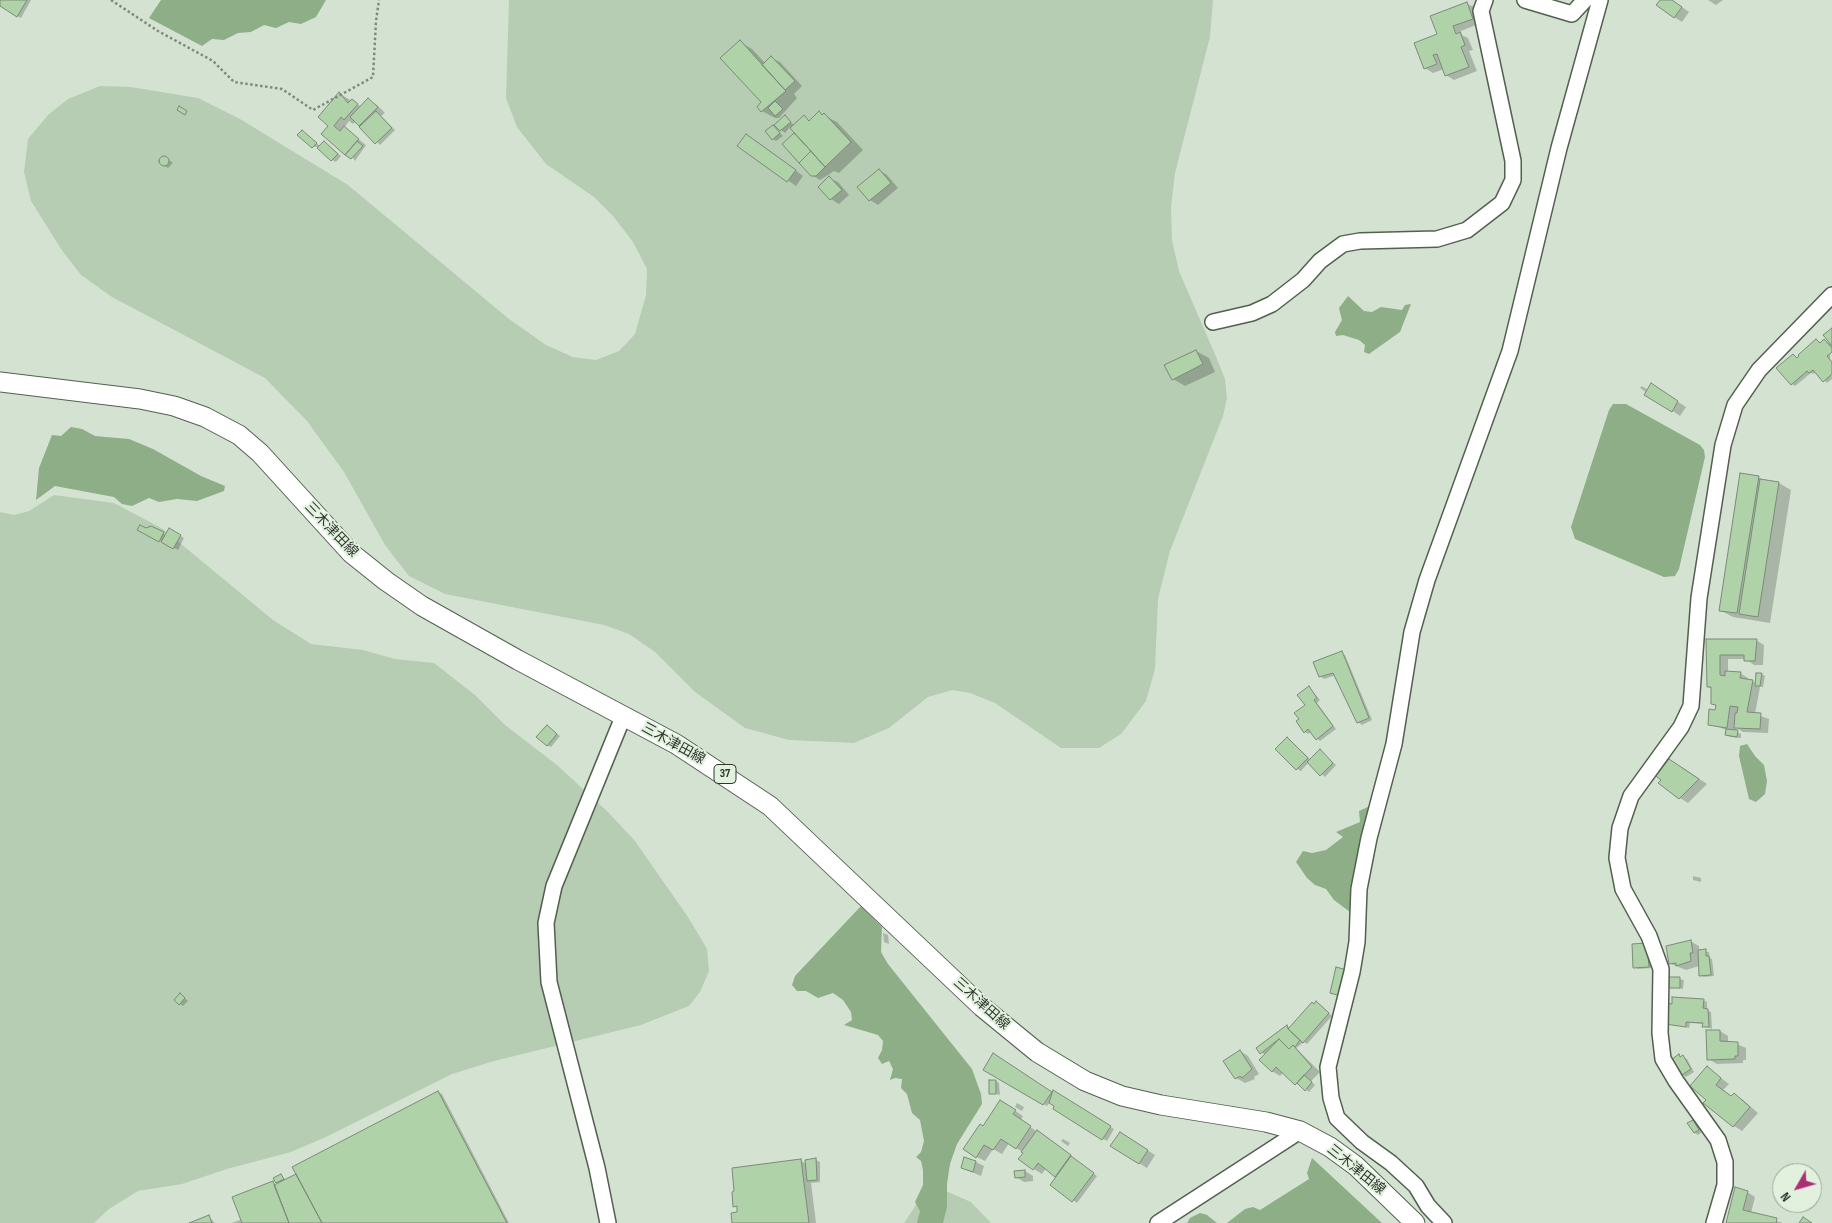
<!DOCTYPE html>
<meta charset="utf-8">
<style>
body{margin:0}
#map{position:relative;width:1832px;height:1223px;overflow:hidden;background:#d4e3d1;font-family:"Sofia Sans Condensed",sans-serif}
canvas{display:block}
.north{position:absolute;left:1772px;top:1163px;width:50px;height:50px;box-sizing:border-box;background:#e1f1de;border:1px solid #9aa698;border-radius:50%;rotate:232deg;font-size:14px;font-weight:700;line-height:20px;text-align:center;color:#30362f}
.north::after{content:'';display:block;margin:auto;width:18px;height:22px;background:#af2d77;clip-path:polygon(50% 0,100% 100%,50% 72%,0 100%)}
</style>
<div id="map">
<canvas width="1832" height="1223"></canvas>
<div class="north">N</div>
</div>
<script>
const ctx = document.querySelector('canvas').getContext('2d');
ctx.lineJoin = 'round';
function fill(path, color) { ctx.fillStyle = color; ctx.fill(path, 'evenodd'); }
const shape = rows => new Path2D(rows.map(r => 'M' + r).join(''));
function strokePath(path, color, width, dash) { ctx.strokeStyle = color; ctx.lineWidth = width; ctx.lineCap = dash ? 'butt' : 'round'; ctx.setLineDash(dash || []); ctx.stroke(path); }
function write(font, color, halo, rows, align = 'center') {
  ctx.font = font + ' "Sofia Sans Condensed","Noto Sans JP",sans-serif'; ctx.lineWidth = 4; ctx.setLineDash([]); ctx.textBaseline = 'middle'; ctx.strokeStyle = halo; ctx.fillStyle = color; for (const [text, x, y, turn = 0] of rows) {
    ctx.save(); ctx.translate(x, y); ctx.rotate((+turn || 0) * Math.PI / 180); ctx.textAlign = isNaN(turn) ? turn : align; if (halo) ctx.strokeText(text, 0, 0); ctx.fillText(text, 0, 0); ctx.restore();
  }
}
fill(shape([
 [509,0,1213,0,1210,37,1175,173,1171,208,1172,240,1179,271,1217,359,1225,379,1227,398,1223,416,1170,551,1158,599,1155,669,1146,701,1121,734,1099,748,1061,748,995,703,970,693,952,690,928,697,889,728,854,743,789,740,745,728,695,692,655,652,629,634,604,625,445,594,409,576,385,545,344,472,307,421,265,378,112,297,81,275,61,249,31,201,24,172,28,139,48,115,68,99,100,86,131,87,198,98,240,119,348,185,509,319,546,345,573,357,596,360,619,351,635,334,646,295,647,269,633,242,613,216,594,197,546,164,517,127,506,98],
 [54,495,114,503,163,529,273,620,311,644,363,650,395,659,434,663,475,695,505,725,557,765,608,812,635,841,688,917,707,949,709,971,700,992,689,1006,641,1025,494,1061,452,1074,326,1137,291,1152,227,1169,182,1184,138,1191,109,1209,94,1223,0,1223,0,512,14,515,29,511],
 [935,1192,948,1192,971,1202,991,1223,904,1223,918,1202]
]), '#b7cdb3');
fill(shape([
 [161,0,326,0,316,17,301,24,289,22,276,28,264,25,251,32,238,33,224,40,212,39,202,46,149,18],
 [1348,296,1364,311,1372,312,1381,307,1402,310,1405,305,1411,304,1400,332,1369,354,1364,352,1365,345,1359,340,1343,335,1336,336,1335,332,1342,320,1339,308],
 [1613,404,1626,404,1700,445,1704,450,1705,457,1679,569,1675,576,1664,577,1575,539,1571,527,1609,410],
 [71,427,82,429,95,436,129,439,153,449,201,476,225,486,224,491,197,501,177,499,159,502,149,498,132,506,122,504,114,497,55,486,36,500,39,468,52,435,61,436],
 [1747,744,1755,756,1764,765,1767,781,1765,794,1756,802,1749,799,1739,756,1740,746],
 [1372,805,1358,872,1350,912,1334,900,1326,889,1315,885,1307,878,1296,862,1303,851,1312,853,1326,850,1343,837,1336,832,1360,822,1359,811],
 [861,906,882,927,881,952,888,964,972,1069,981,1094,982,1104,957,1144,950,1164,947,1184,947,1207,943,1223,917,1223,920,1211,915,1202,923,1185,923,1170,921,1161,916,1157,921,1152,924,1141,920,1120,912,1113,907,1094,901,1088,902,1079,895,1078,890,1080,893,1069,889,1061,882,1064,878,1058,882,1050,883,1041,878,1035,844,1025,852,1020,851,1012,843,1000,833,993,818,998,806,991,797,991,792,985,795,976],
 [1312,1158,1382,1223,1227,1223,1245,1209,1253,1207,1260,1210,1309,1179,1307,1173],
 [1200,1213,1207,1215,1217,1223,1187,1223,1190,1218]
]), '#8dae86');
fill(shape([
 [0,0,31,0,21,18,0,6],
 [1661,0,1672,0,1689,12,1682,22,1674,17],
 [1708,0,1723,0,1716,5],
 [1479,3,1481,23,1461,31,1462,35,1468,38,1473,50,1469,51,1477,71,1454,80,1446,75,1444,69,1433,73,1425,68,1438,35,1467,4,1472,6],
 [740,42,752,49,765,63,771,58,780,62,802,86,794,94,797,98,779,118,775,118,762,111,763,103],
 [340,94,362,107,368,100,377,105,385,113,381,116,395,130,380,145,356,121,353,124,349,121,344,128,366,145,355,161,329,126],
 [819,113,837,122,863,150,839,173,834,171,820,180,812,175,794,134,799,137,790,127,785,133,781,130,785,117,794,125,804,117,810,121],
 [773,126,783,136,776,141,773,139],
 [306,134,320,146,327,144,341,156,336,162,332,160,318,147,313,147],
 [755,140,803,176,796,186,739,146],
 [163,156,173,163,168,168,161,164],
 [879,170,887,175,898,188,878,205,870,200],
 [829,178,838,182,849,195,839,204,831,199,819,187],
 [1824,340,1832,345,1830,358,1832,379,1827,383,1816,372,1813,374,1811,373,1795,386,1792,384,1794,355,1798,359,1816,341,1821,343],
 [1196,351,1209,358,1215,372,1185,386,1173,379],
 [1642,386,1648,390,1659,390,1686,407,1680,416,1640,388],
 [1758,477,1765,481,1779,483,1791,490,1770,623,1733,617,1720,610],
 [151,527,166,535,169,530,184,538,178,550,139,529],
 [1708,640,1756,640,1764,645,1763,665,1754,665,1746,659,1728,659,1728,673,1740,673,1748,678,1748,680,1757,683,1762,674,1765,676,1763,687,1760,687,1755,714,1769,719,1768,733,1743,732,1736,727,1735,731,1741,734,1741,738,1730,737,1727,735,1727,730,1709,724,1717,706,1712,703,1712,689,1708,687],
 [1342,653,1345,655,1372,720,1362,725,1358,722,1336,675,1324,679,1320,676],
 [1309,687,1320,700,1317,703,1336,729,1320,741,1311,732,1308,734,1305,732,1301,719,1306,705],
 [547,726,560,736,551,747,547,745],
 [1291,741,1311,760,1320,751,1336,765,1325,777,1309,762,1301,771,1297,769],
 [1682,767,1707,784,1688,803,1680,798],
 [1693,876,1701,878,1701,882,1693,880],
 [883,933,888,935,889,944,884,942],
 [1690,941,1699,946,1699,951,1709,952,1710,958,1712,959,1714,976,1704,977,1700,975,1699,966,1686,970,1671,964],
 [1651,947,1652,968,1638,969,1634,967],
 [1670,978,1684,980,1683,989,1670,987],
 [181,995,188,1001,183,1006,180,1004],
 [1703,1000,1707,1002,1707,1010,1711,1012,1712,1029,1704,1026,1704,1024,1690,1023,1689,1028,1667,1023],
 [1315,1005,1320,1005,1332,1016,1307,1044,1304,1042,1296,1048,1320,1072,1311,1081,1315,1085,1309,1092,1284,1072,1280,1076,1272,1071,1265,1055,1258,1049,1287,1026,1291,1028],
 [1720,1031,1728,1036,1728,1043,1737,1044,1746,1048,1746,1060,1743,1060,1743,1063,1717,1064,1708,1059],
 [1240,1051,1248,1056,1259,1074,1254,1077,1255,1079,1245,1083,1236,1078,1225,1061],
 [994,1055,1026,1075,1025,1077,1114,1129,1107,1141,1054,1108,1056,1106,1050,1102,1047,1106,984,1070],
 [1679,1056,1687,1059,1694,1072,1686,1077,1682,1074],
 [1708,1068,1729,1084,1723,1090,1732,1097,1734,1095,1742,1099,1758,1113,1742,1131,1734,1126],
 [996,1081,999,1083,1000,1095,991,1093],
 [438,1092,442,1094,509,1223,232,1223,240,1220,243,1221,273,1183,279,1186,275,1179,281,1176,286,1180],
 [1017,1103,1024,1107,1022,1111,1015,1107],
 [1008,1106,1023,1116,1021,1120,1097,1176,1077,1203,1051,1185,1057,1176,1046,1168,1042,1174,1034,1169,1020,1159,1024,1153,1009,1143,1002,1154,993,1149,985,1161,977,1157,984,1127],
 [1693,1121,1702,1132,1698,1135,1695,1133],
 [1128,1138,1155,1155,1147,1168,1139,1163],
 [1063,1139,1070,1143,1068,1146,1061,1141],
 [816,1160,820,1162,820,1182,811,1183,816,1223,734,1223,739,1213,738,1208,734,1206,801,1161,807,1164],
 [976,1162,984,1166,981,1176,962,1168],
 [1025,1171,1033,1176,1033,1181,1024,1182,1016,1177],
 [1747,1192,1755,1197,1751,1213,1783,1223,1727,1223],
 [209,1217,215,1223,193,1223]
]), '#0003');
const building = shape([
 [0,0,27,0,17,17,0,6,0,0],
 [1660,0,1672,0,1682,7,1674,18,1656,5,1660,0],
 [1467,2,1473,19,1453,26,1456,34,1460,32,1465,45,1461,47,1469,67,1445,76,1437,54,1433,55,1437,64,1424,69,1414,43,1437,34,1430,16,1467,2],
 [740,40,786,91,761,112,757,107,761,102,720,58,740,40],
 [771,56,795,81,785,90,762,65,771,56],
 [339,92,348,103,352,99,358,104,344,120,341,117,334,126,340,131,344,126,359,139,345,155,321,134,328,126,318,117,339,92],
 [368,98,378,107,359,126,350,117,368,98],
 [775,101,783,109,775,116,768,108,775,101],
 [179,106,187,111,185,115,177,110,179,106],
 [376,111,392,128,375,144,359,127,376,111],
 [819,111,822,115,824,113,851,142,825,167,790,128,804,115,809,121,819,111],
 [785,115,791,122,780,131,774,125,785,115],
 [773,125,780,133,772,140,765,131,773,125],
 [302,130,317,143,312,148,297,135,302,130],
 [794,133,811,151,799,163,782,144,794,133],
 [746,134,796,170,787,182,737,146,746,134],
 [324,141,338,154,331,161,317,148,324,141],
 [357,141,363,146,351,159,345,155,357,141],
 [811,151,825,167,816,176,811,176,799,163,811,151],
 '159 161a5 5 0 1 1 10 0a5 5 0 1 1-10 0Z',
 [879,169,891,183,869,201,857,187,879,169],
 [829,176,842,190,830,200,818,187,829,176],
 [1832,328,1832,346,1823,335,1832,328],
 [1816,339,1820,343,1824,339,1832,348,1832,352,1827,356,1832,362,1832,374,1823,382,1813,370,1809,373,1807,371,1791,385,1776,368,1793,354,1797,358,1799,356,1798,355,1816,339],
 [1196,350,1203,364,1172,380,1164,365,1196,350],
 [1651,383,1678,401,1672,412,1644,395,1651,383],
 [1740,473,1759,476,1737,613,1719,611,1740,473],
 [1760,479,1779,482,1758,617,1739,614,1760,479],
 [140,525,146,528,151,526,164,532,159,542,137,530,140,525],
 [169,528,181,535,173,549,161,542,169,528],
 [1706,639,1757,639,1755,661,1744,661,1744,655,1720,655,1720,675,1725,676,1725,671,1741,672,1740,678,1753,680,1747,712,1761,713,1760,729,1734,728,1735,713,1737,713,1738,707,1730,706,1727,728,1708,725,1709,709,1715,710,1716,705,1711,704,1711,687,1707,687,1706,639],
 [1342,651,1369,718,1357,723,1333,673,1319,677,1313,662,1342,651],
 [1756,673,1762,673,1760,686,1755,686,1756,673],
 [1309,686,1317,698,1314,700,1333,726,1316,740,1308,729,1304,733,1296,721,1299,719,1294,713,1305,705,1297,695,1309,686],
 [547,725,557,734,547,746,536,737,547,725],
 [1726,729,1738,730,1737,737,1725,735,1726,729],
 [1287,737,1308,758,1296,770,1275,749,1287,737],
 [1320,749,1333,763,1320,776,1307,762,1320,749],
 [1669,759,1699,779,1679,799,1658,783,1661,780,1656,776,1669,759],
 [1691,940,1693,953,1690,953,1691,961,1676,966,1676,963,1669,964,1666,946,1691,940],
 [1647,943,1649,967,1633,968,1632,944,1647,943],
 [1706,949,1706,956,1709,956,1711,975,1699,976,1698,950,1706,949],
 [1336,967,1347,970,1341,996,1330,993,1336,967],
 [1669,977,1680,977,1680,988,1669,988,1669,977],
 [180,993,185,998,179,1005,174,1000,180,993],
 [1672,997,1704,999,1703,1008,1708,1009,1709,1027,1702,1027,1703,1023,1686,1022,1686,1027,1665,1024,1667,1003,1672,1004,1672,997],
 [1316,1001,1329,1013,1303,1043,1288,1029,1312,1002,1314,1004,1316,1001],
 [1287,1025,1288,1029,1300,1040,1295,1047,1293,1045,1289,1049,1279,1039,1260,1054,1256,1048,1287,1025],
 [1706,1030,1720,1030,1720,1041,1738,1042,1738,1056,1735,1056,1735,1059,1707,1060,1706,1030],
 [1279,1039,1289,1049,1293,1045,1312,1067,1295,1085,1276,1067,1272,1072,1259,1060,1279,1039],
 [1240,1050,1252,1069,1242,1078,1240,1076,1235,1079,1223,1061,1240,1050],
 [993,1053,1052,1092,1043,1105,983,1070,993,1053],
 [1679,1054,1680,1057,1683,1055,1691,1069,1682,1075,1672,1059,1679,1054],
 [1707,1066,1721,1078,1716,1085,1731,1096,1734,1093,1750,1107,1733,1127,1703,1103,1706,1100,1690,1086,1707,1066],
 [1304,1075,1312,1082,1305,1091,1297,1083,1304,1075],
 [989,1080,996,1080,996,1094,989,1094,989,1080],
 [1053,1090,1111,1126,1102,1140,1053,1109,1054,1106,1049,1103,1053,1090],
 [438,1091,507,1223,322,1223,292,1167,438,1091],
 [1000,1100,1016,1110,1013,1114,1031,1126,1016,1149,1001,1139,993,1150,984,1145,976,1158,963,1149,980,1124,983,1126,1000,1100],
 [1693,1120,1699,1130,1694,1133,1687,1123,1693,1120],
 [1037,1130,1071,1155,1055,1177,1038,1163,1033,1170,1018,1159,1023,1153,1021,1152,1037,1130],
 [1120,1132,1148,1150,1139,1164,1110,1146,1120,1132],
 [1071,1156,1094,1173,1072,1202,1050,1185,1071,1156],
 [964,1157,976,1161,973,1172,961,1168,964,1157],
 [816,1158,817,1180,807,1181,805,1160,816,1158],
 [801,1159,809,1223,732,1223,731,1213,737,1212,737,1206,733,1207,732,1192,734,1191,732,1168,801,1159],
 [1025,1170,1025,1177,1015,1178,1014,1171,1025,1170],
 [281,1174,284,1179,276,1183,273,1178,281,1174],
 [296,1174,322,1223,289,1223,274,1185,296,1174],
 [273,1181,289,1223,242,1223,232,1197,273,1181],
 [1735,1187,1748,1191,1743,1210,1777,1218,1776,1223,1726,1223,1735,1187],
 [209,1215,212,1223,189,1223,209,1215],
 [1803,1217,1812,1223,1799,1223,1803,1217]
]);
fill(building, '#afd2a8');
strokePath(building, '#7c8a79', 1);
const minor = shape([
 [1525,0,1572,14,1585,0],
 [1213,322,1252,313,1272,304,1303,280,1320,261,1343,244,1360,241,1437,239,1467,230,1502,203,1513,180,1513,161,1481,11,1485,0],
 [608,1223,597,1168,549,982,546,923,554,886,623,717],
 [1158,1223,1300,1131],
 [1444,1223,1428,1206,1416,1186,1391,1163,1362,1142,1337,1118,1331,1098,1328,1067,1352,972,1357,942,1359,889,1369,838,1394,744,1412,632,1427,580,1510,351,1559,148,1600,0],
 [1714,1223,1725,1185,1725,1162,1718,1140,1676,1081,1663,1059,1660,1033,1661,969,1649,936,1623,889,1617,858,1620,828,1631,796,1681,727,1691,706,1699,598,1723,445,1735,405,1759,370,1832,295]
]);
const major = shape([
 [0,382,140,399,174,406,205,417,239,435,260,453,351,553,386,581,422,606,518,660,676,744,770,806,982,1007,1037,1052,1085,1081,1122,1096,1161,1105,1266,1122,1300,1131,1330,1147,1356,1166,1415,1223]
]);
strokePath(minor, '#536050', 18);
strokePath(major, '#536050', 21);
strokePath(shape([
 [111,0,158,31,213,61,234,82,282,89,313,110,373,77,376,21,379,0]
]), '#7f897d', 2.5, [2.5, 2.5]);
strokePath(minor, '#fff', 15);
strokePath(major, '#fff', 19);
for (const [x, y, w] of [
 [725,774,22]
]) { const box = new Path2D(); box.roundRect(x - w / 2, y - 9.5, w, 19, 4); ctx.fillStyle = '#e1f1de'; ctx.fill(box); strokePath(box, '#30362f', 1); }
write('bold 12px', '#30362f', null, [
 ["37",725,774]
]);
write('14px', '#30362f', '#e1f1de', [
 ["三木津田線",331,530,46],
 ["三木津田線",673,744,29],
 ["三木津田線",981,1004,42],
 ["三木津田線",1356,1170,39]
]);
</script>
